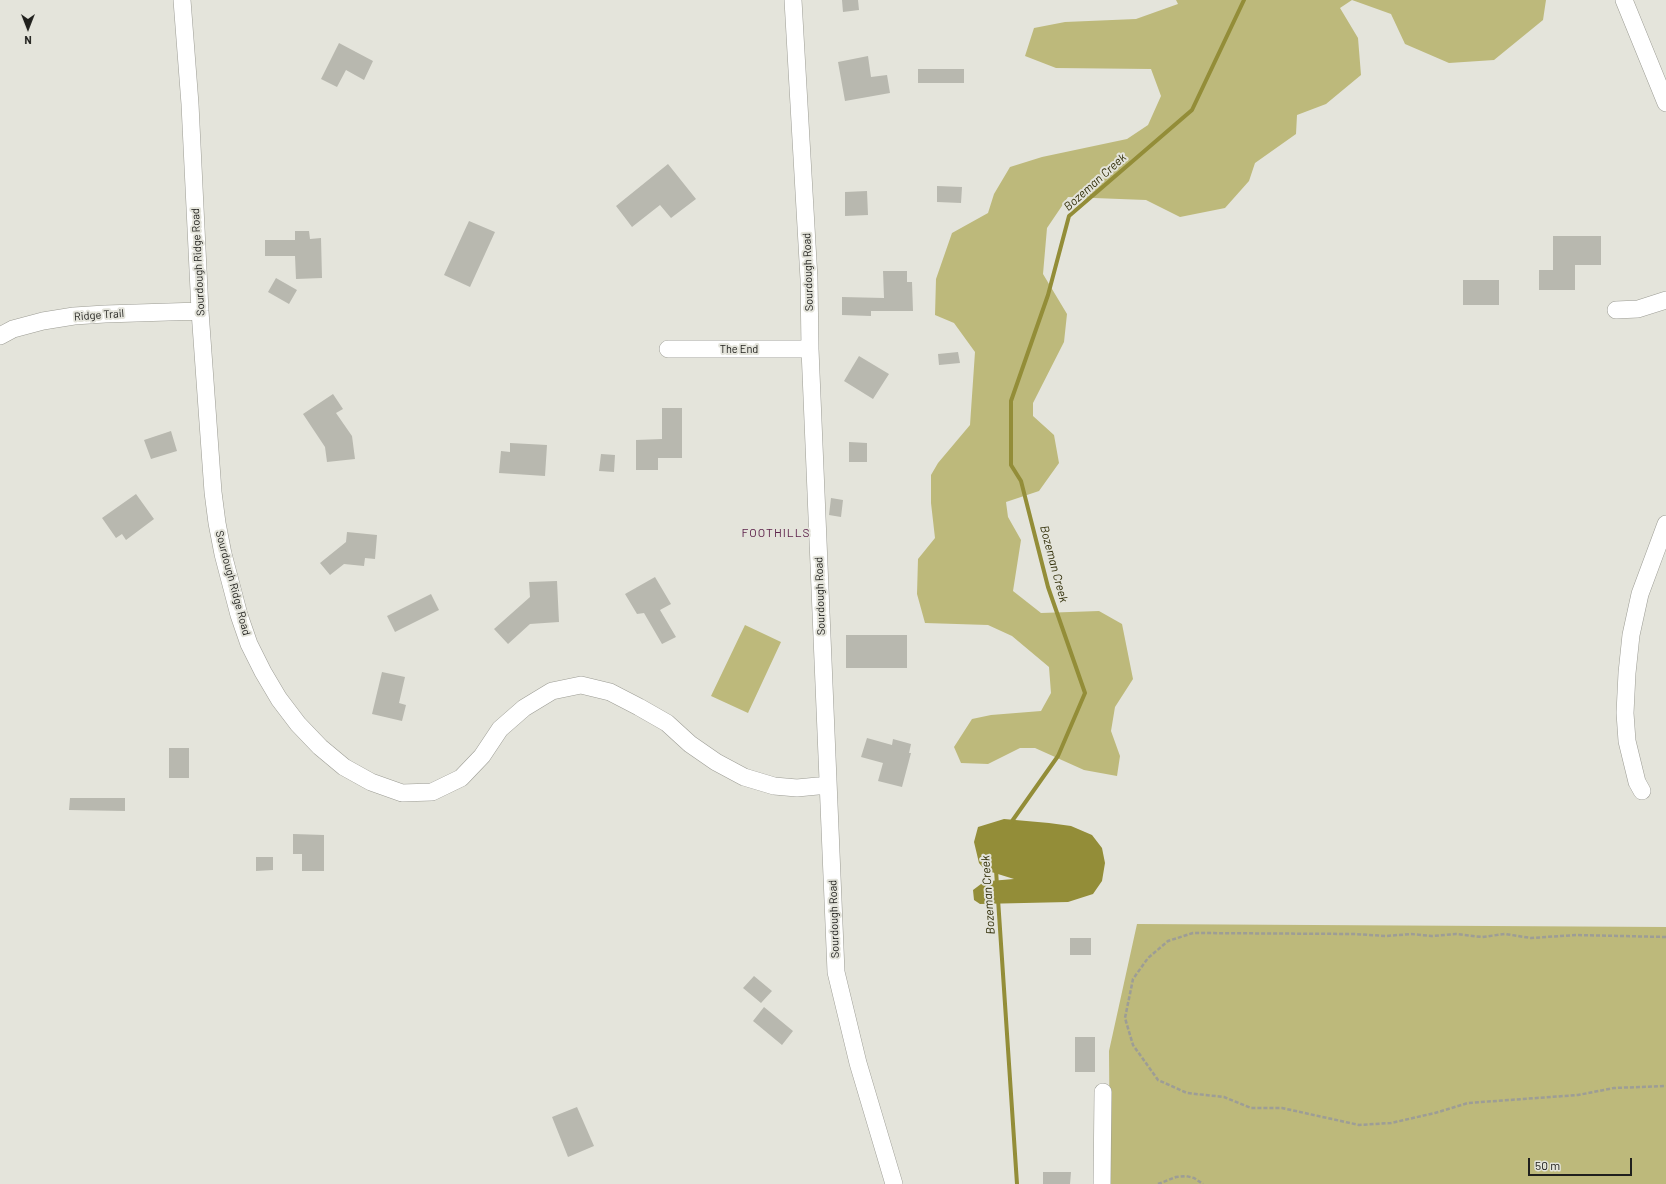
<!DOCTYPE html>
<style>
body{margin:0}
#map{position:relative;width:1666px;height:1184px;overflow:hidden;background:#e4e4db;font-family:Barlow,sans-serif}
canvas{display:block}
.north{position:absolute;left:8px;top:8px;width:40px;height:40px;-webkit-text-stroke:3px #e4e4db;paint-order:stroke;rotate:180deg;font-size:11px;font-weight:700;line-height:16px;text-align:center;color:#20201d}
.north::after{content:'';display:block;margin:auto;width:14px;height:18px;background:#20201d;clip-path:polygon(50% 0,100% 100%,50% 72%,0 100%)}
.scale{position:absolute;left:1528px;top:1158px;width:104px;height:18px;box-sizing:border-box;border:2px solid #20201d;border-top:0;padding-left:5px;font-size:12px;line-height:14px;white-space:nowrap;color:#20201d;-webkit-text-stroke:3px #e4e4db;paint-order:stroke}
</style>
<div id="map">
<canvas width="1666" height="1184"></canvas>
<div class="north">N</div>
<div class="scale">50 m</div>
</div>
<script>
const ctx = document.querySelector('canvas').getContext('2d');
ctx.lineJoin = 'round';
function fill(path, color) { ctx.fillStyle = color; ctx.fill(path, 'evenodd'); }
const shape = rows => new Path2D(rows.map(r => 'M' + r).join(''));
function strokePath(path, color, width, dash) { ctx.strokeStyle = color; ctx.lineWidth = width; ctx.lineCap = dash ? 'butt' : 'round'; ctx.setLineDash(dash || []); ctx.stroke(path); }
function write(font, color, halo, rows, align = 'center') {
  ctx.font = font + ' Barlow,sans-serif'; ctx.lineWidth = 4; ctx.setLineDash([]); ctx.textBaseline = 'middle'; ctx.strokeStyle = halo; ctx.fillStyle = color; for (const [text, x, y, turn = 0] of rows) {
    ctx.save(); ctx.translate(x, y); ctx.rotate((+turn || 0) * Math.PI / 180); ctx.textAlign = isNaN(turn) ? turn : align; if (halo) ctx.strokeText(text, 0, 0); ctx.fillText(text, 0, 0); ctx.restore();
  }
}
fill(shape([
 [1176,0,1546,0,1543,20,1494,60,1449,63,1405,44,1391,14,1352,0,1340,8,1358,38,1361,75,1326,104,1297,115,1296,134,1255,163,1249,181,1225,208,1180,217,1146,200,1068,197,1047,228,1043,274,1067,314,1064,342,1033,403,1033,416,1054,435,1059,463,1039,491,1006,502,1008,517,1021,540,1013,591,1041,613,1099,611,1122,624,1133,679,1115,707,1111,731,1120,756,1117,776,1084,770,1035,748,1020,748,988,764,961,763,954,747,972,719,991,715,1041,711,1051,693,1049,667,1012,636,988,625,925,623,917,594,918,559,935,538,931,503,931,475,938,463,970,425,975,352,954,323,935,315,936,279,952,233,988,213,994,194,1010,167,1042,157,1127,139,1148,125,1161,96,1151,69,1056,68,1025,56,1034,28,1065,22,1136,19,1178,4],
 [745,625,781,642,748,713,711,696],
 [1137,924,1666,927,1666,1184,1110,1184,1109,1051]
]), '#bdb97b');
fill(shape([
 [1004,819,1049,823,1071,826,1092,835,1102,848,1105,863,1102,881,1093,894,1068,902,980,904,974,900,973,890,981,884,990,881,1014,879,985,870,979,863,974,842,978,827]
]), '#938d38');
strokePath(shape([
 [1010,824,1058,756,1085,693,1048,587,1021,481,1011,465,1011,401,1048,295,1069,216,1192,110,1244,0],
 [996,869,997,886],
 [998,899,1017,1184]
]), '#938d38', 4);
fill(shape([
 [842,0,858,0,859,10,843,12],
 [339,43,373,61,364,80,346,70,337,87,321,79],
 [868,56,871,77,887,75,890,93,845,101,838,62],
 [918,69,964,69,964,83,918,83],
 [668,164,696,199,671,218,660,205,632,227,616,206],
 [937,186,962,187,961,203,937,202],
 [867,191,868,215,845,216,845,192],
 [469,221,495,232,470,287,444,275],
 [295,231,309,231,310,239,321,238,322,278,296,279,295,256,265,256,265,240,295,240],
 [1553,236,1601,236,1601,265,1575,265,1575,290,1539,290,1539,270,1553,270],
 [883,271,907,271,907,282,912,282,913,311,871,311,871,316,842,315,842,297,884,298],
 [276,278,297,290,289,304,268,292],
 [1463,280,1499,280,1499,305,1463,305],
 [958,352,960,363,939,365,938,354],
 [859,356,889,374,873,399,844,381],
 [333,394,343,409,336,413,352,436,355,459,327,462,325,447,303,414],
 [662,408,682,408,682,458,658,458,658,470,636,470,636,440,662,439],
 [171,431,177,451,151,459,144,440],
 [849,442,867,443,867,462,849,462],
 [510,443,547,445,545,476,499,473,501,451,510,452],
 [601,454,615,455,614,472,599,471],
 [136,494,154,519,126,540,122,534,116,538,102,518],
 [831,498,843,500,841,517,829,515],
 [347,532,377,535,375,559,365,558,364,566,344,564,330,575,320,563,346,542],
 [655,577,671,604,660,610,676,637,662,644,644,613,637,614,625,594],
 [557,581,559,622,530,624,508,644,494,629,530,597,529,582],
 [431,594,439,610,395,632,387,616],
 [846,635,907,635,907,668,846,668],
 [382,672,405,677,399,703,406,705,402,721,372,714],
 [867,738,892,745,893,739,911,744,909,753,911,753,902,787,878,781,883,763,861,757],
 [169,748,189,748,189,778,169,778],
 [70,798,125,798,125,811,69,810],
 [293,834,324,835,324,871,302,871,302,854,293,854],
 [256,857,273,857,273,870,256,871],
 [1070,938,1091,938,1091,955,1070,955],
 [754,976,772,991,761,1003,743,988],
 [764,1007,793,1031,782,1045,753,1021],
 [1075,1037,1095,1037,1095,1072,1075,1072],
 [577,1107,594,1146,568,1157,552,1117],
 [1043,1172,1071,1172,1070,1184,1043,1184]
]), '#b8b8af');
const minor = shape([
 [182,0,190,104,200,311,213,492,217,523,223,554,239,615,249,644,263,672,279,699,298,724,320,747,344,767,371,782,402,793,432,792,461,778,482,756,500,729,524,708,552,691,581,685,610,692,639,707,667,723,690,744,716,762,744,777,774,786,797,788,828,785],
 [793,0,809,279,810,349,836,972,858,1063,894,1184],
 [1624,0,1666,103],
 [1616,310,1638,309,1666,300],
 [0,336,13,329,43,321,74,316,105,314,200,311],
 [668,349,810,349],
 [1642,791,1637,782,1627,741,1625,713,1627,673,1631,635,1640,594,1666,524],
 [1102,1184,1103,1092]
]);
strokePath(minor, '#9c9c94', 18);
strokePath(shape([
 [1666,937,1576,935,1531,938,1505,934,1482,937,1456,934,1432,936,1411,934,1386,936,1355,934,1193,933,1168,941,1148,958,1133,979,1125,1018,1133,1045,1158,1080,1187,1093,1224,1097,1251,1108,1282,1108,1359,1125,1391,1123,1435,1113,1468,1103,1578,1095,1614,1088,1666,1086],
 [1158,1184,1176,1177,1186,1176,1194,1178,1203,1184]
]), '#9d9d96', 2.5, [4, 2]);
strokePath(minor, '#fff', 17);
write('11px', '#20201d', '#e4e4db', [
 ["Sourdough Ridge Road",198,262,-93],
 ["Sourdough Road",808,272,-92],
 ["Ridge Trail",99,315,-4],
 ["The End",739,349],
 ["Sourdough Ridge Road",233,583,75],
 ["Sourdough Road",820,596,-92],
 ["Sourdough Road",834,919,-92]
]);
write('italic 12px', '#302d07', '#e4e4db', [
 ["Bozeman Creek",1095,182,-42],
 ["Bozeman Creek",1054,564,75],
 ["Bozeman Creek",988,895,-94]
]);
ctx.letterSpacing = '1px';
write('12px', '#5e244c', '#e4e4db', [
 ["FOOTHILLS",776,533]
]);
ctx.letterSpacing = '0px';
</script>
